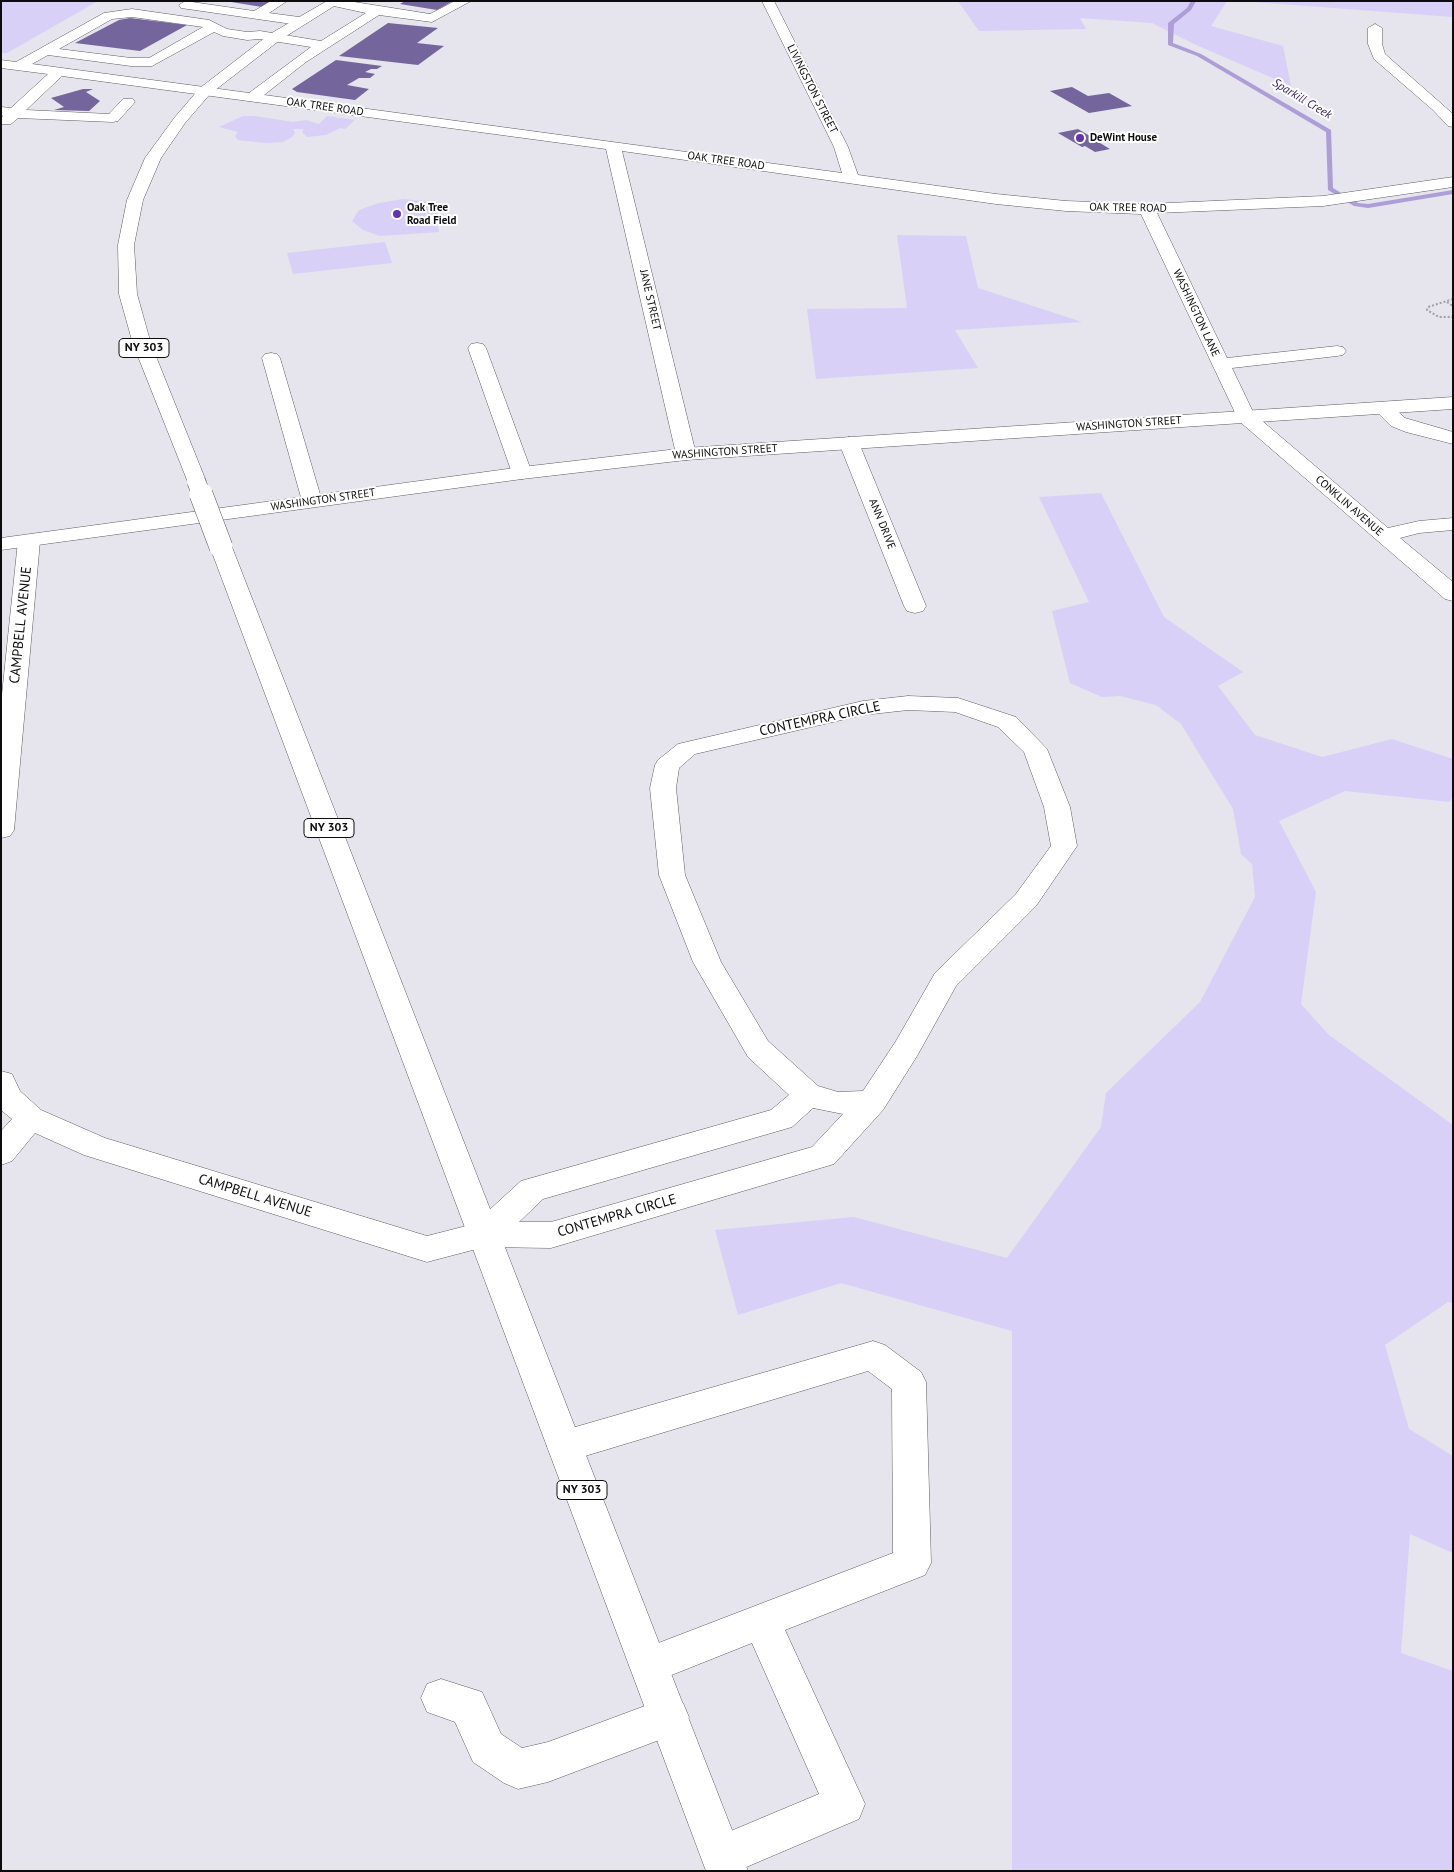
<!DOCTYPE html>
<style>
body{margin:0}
#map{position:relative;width:1454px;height:1872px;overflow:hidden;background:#e6e4ec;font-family:"PT Sans",sans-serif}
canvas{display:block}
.frame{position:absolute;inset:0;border:2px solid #0c0c0e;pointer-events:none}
</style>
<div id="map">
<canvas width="1454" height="1872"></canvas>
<div class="frame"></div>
</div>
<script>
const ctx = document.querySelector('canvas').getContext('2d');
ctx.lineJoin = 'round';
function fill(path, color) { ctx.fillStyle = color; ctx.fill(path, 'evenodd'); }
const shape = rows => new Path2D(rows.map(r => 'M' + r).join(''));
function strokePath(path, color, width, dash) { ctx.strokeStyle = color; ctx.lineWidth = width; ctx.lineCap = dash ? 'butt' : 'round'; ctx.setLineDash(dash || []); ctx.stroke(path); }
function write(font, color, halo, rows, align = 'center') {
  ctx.font = font + ' "PT Sans",sans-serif'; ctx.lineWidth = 4; ctx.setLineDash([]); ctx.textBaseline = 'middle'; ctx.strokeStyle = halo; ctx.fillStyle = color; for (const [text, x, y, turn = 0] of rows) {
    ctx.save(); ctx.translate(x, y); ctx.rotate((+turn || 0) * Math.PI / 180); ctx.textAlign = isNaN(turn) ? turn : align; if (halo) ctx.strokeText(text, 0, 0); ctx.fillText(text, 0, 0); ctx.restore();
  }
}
fill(shape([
 [1,1,98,1,7,53,1,53],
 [958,1,1227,1,1211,26,1283,46,1291,86,1194,44,1152,23,1080,18,1086,29,979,31],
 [1240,1,1447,1,1453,2,1453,17],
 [243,116,255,116,293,122,306,120,319,124,327,116,355,120,345,129,340,128,326,135,307,137,302,132,304,129,293,129,295,133,292,137,283,142,266,143,238,140,235,136,238,132,219,127],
 [403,199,434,202,438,210,436,218,439,232,380,236,363,230,352,221,359,210,379,203],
 [897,235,966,236,978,288,1082,322,955,330,978,368,816,379,807,309,907,308],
 [385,242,392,263,293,274,287,253],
 [1101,493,1164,617,1243,672,1218,686,1255,735,1322,757,1392,739,1453,759,1453,795,1450,802,1345,791,1279,821,1316,892,1301,1004,1329,1035,1453,1125,1453,1303,1448,1302,1385,1345,1409,1429,1453,1456,1453,1553,1410,1534,1401,1653,1453,1671,1453,1871,1012,1871,1012,1331,841,1283,738,1315,715,1230,854,1217,1007,1258,1101,1127,1106,1093,1200,1002,1255,897,1252,864,1241,854,1233,809,1181,724,1156,705,1120,696,1102,697,1070,683,1052,611,1089,602,1039,497]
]), '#d9d0f7');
fill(shape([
 [1191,1,1196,1,1191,10,1174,24,1173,43,1201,54,1331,130,1333,188,1358,203,1368,204,1453,190,1453,194,1368,208,1354,206,1328,190,1326,132,1197,56,1168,45,1168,23,1187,8,1191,1]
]), '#ad9ed8');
fill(shape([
 [225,1,274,1,262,7],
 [405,1,453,1,437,10,400,4],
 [130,18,187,25,140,51,75,43,119,20],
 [388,23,438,28,417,43,444,46,418,65,339,56],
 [336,60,382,66,377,69,371,69,365,72,375,74,370,78,359,78,347,85,369,89,355,100,297,92,292,89],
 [1072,87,1088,96,1109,93,1132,106,1089,113,1050,91],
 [83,89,93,89,86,92,100,101,89,111,54,110,64,107,51,98],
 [1078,129,1102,143,1100,143,1110,149,1095,152,1085,146,1082,147,1058,133]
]), '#74669c');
const minor = shape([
 [185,1,254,11,271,1,287,1,269,13,299,17,305,21,299,25,181,8,179,5,185,1],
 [348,1,430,14,455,1,471,1,432,22,379,15,306,62,264,95,842,173,834,147,762,1,774,1,848,147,858,175,996,194,1066,201,1147,204,1323,196,1453,177,1453,187,1323,206,1157,213,1227,358,1337,346,1343,347,1346,351,1343,355,1337,356,1232,368,1254,414,1388,528,1419,521,1453,518,1453,530,1419,533,1400,538,1453,582,1453,601,1445,599,1239,421,1141,214,1066,211,996,204,622,151,696,454,693,458,686,460,679,458,676,454,606,149,62,76,26,110,109,114,123,99,133,99,135,102,118,121,113,122,18,118,11,124,1,124,1,118,3,116,1,115,1,107,11,108,48,74,1,68,1,60,16,62,104,13,132,9,209,20,227,29,247,32,260,31,321,41,366,13,329,5,327,2,348,1],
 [132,17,203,27,149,58,131,58,59,49,112,19,132,17],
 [214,32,223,36,247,40,260,39,311,47,249,93,32,64,48,55,131,66,152,66,214,32],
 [1375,24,1382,28,1382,44,1385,54,1453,114,1453,127,1448,126,1433,110,1374,59,1368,44,1368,28,1375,24],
 [477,343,483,344,486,348,532,473,529,477,522,479,515,477,512,473,468,348,471,344,477,343],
 [271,353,277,354,280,358,322,501,319,505,312,507,305,505,302,501,262,358,265,354,271,353],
 [1383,402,1390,404,1405,418,1453,432,1453,444,1406,432,1391,426,1373,408,1376,404,1383,402],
 [849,437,856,439,859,443,926,606,923,611,915,613,907,611,904,606,839,443,842,439,849,437],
 [29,535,37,536,40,541,14,830,10,836,1,838,1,704,18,541,21,536,29,535],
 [908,696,958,698,1016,717,1047,749,1070,807,1077,846,1036,906,956,986,917,1056,883,1110,834,1164,551,1248,484,1247,427,1262,84,1155,35,1133,12,1161,1,1165,1,1131,12,1119,1,1110,1,1071,12,1074,20,1091,41,1110,105,1138,427,1236,474,1224,521,1181,771,1110,789,1095,748,1057,693,962,659,875,650,788,655,765,658,760,678,744,863,701,908,696],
 [908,710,955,712,998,727,1024,752,1044,807,1051,846,1016,894,935,973,896,1041,863,1091,838,1092,818,1086,768,1041,721,962,685,875,676,788,679,768,695,754,863,715,908,710],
 [813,1108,843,1114,812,1147,551,1222,519,1222,543,1199,792,1127,813,1108],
 [873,1341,885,1345,921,1372,926,1382,931,1563,925,1575,785,1630,865,1804,859,1819,737,1871,707,1871,701,1856,707,1841,819,1794,752,1643,649,1684,635,1678,629,1665,635,1652,893,1553,892,1389,868,1371,565,1462,552,1457,547,1446,552,1435,565,1430,873,1341],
 [441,1679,482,1692,501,1734,522,1748,548,1742,669,1697,683,1703,689,1717,683,1731,548,1782,518,1789,504,1783,473,1762,455,1722,427,1712,421,1698,427,1684,441,1679]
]);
const major = shape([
 [327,1,342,1,280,40,210,94,185,123,161,158,143,200,134,245,137,294,151,344,206,481,203,485,196,487,189,485,133,344,119,294,118,245,127,200,145,158,175,117,200,88,270,34,327,1],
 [1453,397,1453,409,686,460,522,479,1,550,1,538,522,467,686,448,1453,397],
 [221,541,229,542,232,547,748,1871,706,1871,210,547,213,542,221,541]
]);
strokePath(minor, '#5d5c62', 1);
strokePath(major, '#5d5c62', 1);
strokePath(shape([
 [1453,299,1428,307,1427,310,1439,317,1453,317],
 [1447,302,1453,306]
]), '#a09fa5', 2, [2, 2]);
fill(minor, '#fff');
fill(major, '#fff');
const majorBridgeFar1 = shape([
 [196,481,202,496]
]);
const majorBridge = shape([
 [201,494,221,547]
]);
strokePath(majorBridgeFar1, '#5d5c62', 19, []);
strokePath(majorBridge, '#5d5c62', 24, []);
strokePath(majorBridgeFar1, '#fff', 18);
strokePath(majorBridge, '#fff', 23);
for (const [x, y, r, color] of [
 [1080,138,5,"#6134ac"],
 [397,214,5,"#6134ac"]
]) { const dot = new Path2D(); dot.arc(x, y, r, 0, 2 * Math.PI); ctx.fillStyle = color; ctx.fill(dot); strokePath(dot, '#fff', 2); }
write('11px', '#0c0c0e', '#fff', [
 ["LIVINGSTON STREET",812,89,63],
 ["OAK TREE ROAD",325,107,8],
 ["OAK TREE ROAD",726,161,8],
 ["OAK TREE ROAD",1128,208,1],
 ["JANE STREET",650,300,77],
 ["WASHINGTON LANE",1196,313,65],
 ["WASHINGTON STREET",1129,424,-4],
 ["WASHINGTON STREET",725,452,-4],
 ["WASHINGTON STREET",323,500,-8],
 ["CONKLIN AVENUE",1349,506,41],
 ["ANN DRIVE",882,524,68]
]);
write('bold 11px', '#0c0c0e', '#fff', [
 ["DeWint House",1090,138],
 ["Oak Tree",407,208],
 ["Road Field",407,221]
], 'left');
write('italic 12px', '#351d60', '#fff', [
 ["Sparkill Creek",1302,99,31]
]);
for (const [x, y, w] of [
 [144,348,50],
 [329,828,50],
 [582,1490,50]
]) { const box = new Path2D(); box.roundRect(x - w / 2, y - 9.5, w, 19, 4); ctx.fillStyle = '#fff'; ctx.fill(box); strokePath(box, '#0c0c0e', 1); }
write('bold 12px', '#0c0c0e', null, [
 ["NY 303",144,348],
 ["NY 303",329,828],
 ["NY 303",582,1490]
]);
write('14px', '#0c0c0e', '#fff', [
 ["CAMPBELL AVENUE",21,625,-84],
 ["CONTEMPRA CIRCLE",820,719,-12],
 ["CAMPBELL AVENUE",255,1196,17],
 ["CONTEMPRA CIRCLE",617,1216,-16]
]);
</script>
